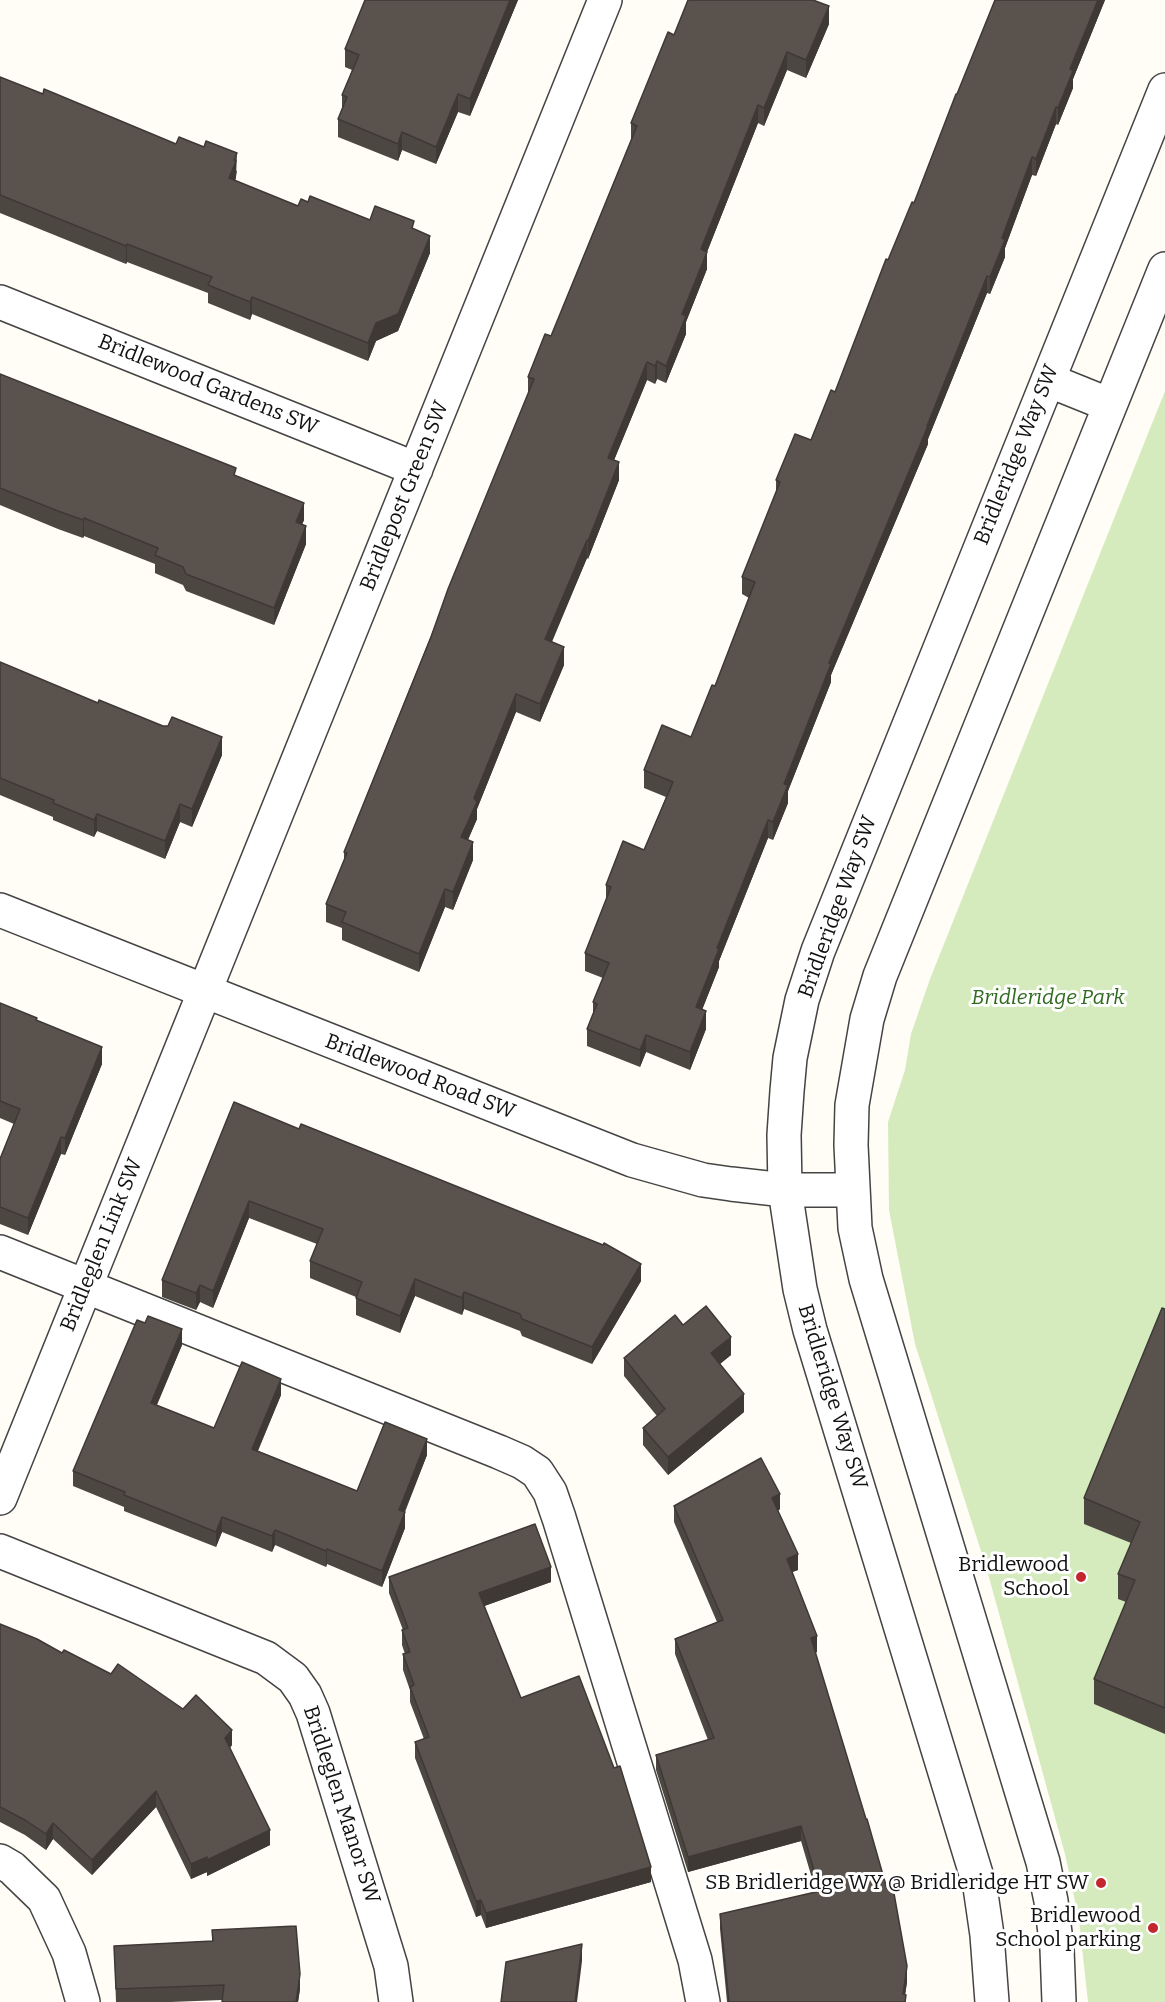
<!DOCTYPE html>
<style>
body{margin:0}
canvas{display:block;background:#fffdf5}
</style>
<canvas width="1165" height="2002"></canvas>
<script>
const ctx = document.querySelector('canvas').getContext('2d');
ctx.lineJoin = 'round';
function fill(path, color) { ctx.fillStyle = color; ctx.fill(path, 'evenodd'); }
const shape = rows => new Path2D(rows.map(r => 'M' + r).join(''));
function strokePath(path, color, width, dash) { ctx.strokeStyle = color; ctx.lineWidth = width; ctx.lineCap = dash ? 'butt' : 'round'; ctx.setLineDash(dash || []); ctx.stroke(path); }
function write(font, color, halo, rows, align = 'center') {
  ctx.font = font + ' Bitter,serif'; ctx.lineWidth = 6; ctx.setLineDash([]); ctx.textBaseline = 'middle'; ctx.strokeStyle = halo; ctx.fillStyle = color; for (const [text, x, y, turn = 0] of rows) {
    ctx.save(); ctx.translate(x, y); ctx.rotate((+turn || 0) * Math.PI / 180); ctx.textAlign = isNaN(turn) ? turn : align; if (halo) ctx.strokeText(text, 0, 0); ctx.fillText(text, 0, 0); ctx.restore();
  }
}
fill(shape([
 [1165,391,1165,2002,1088,2002,1079,1920,1065,1854,987,1570,915,1344,889,1210,888,1122,905,1070,911,1034,930,979]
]), '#d5ebbd');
const minor = shape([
 [0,302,416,469],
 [1048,380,1110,405],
 [0,910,632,1160,703,1180,731,1184,785,1190,853,1190],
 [0,1252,499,1452,522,1462,537,1472,550,1492,559,1518,695,1960,703,2002],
 [0,1498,605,0],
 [0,1551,266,1658,293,1678,305,1695,313,1713,391,1966,396,2002],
 [0,1861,12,1868,44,1899,69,1953,83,2002],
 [992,2002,987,1935,980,1887,810,1330,800,1289,785,1190,784,1135,787,1091,790,1058,802,1000,818,951,1165,90],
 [1059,2002,1057,1949,1051,1901,1043,1862,866,1279,855,1228,851,1145,852,1105,867,1019,880,976,1165,269]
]);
strokePath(minor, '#444', 36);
strokePath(minor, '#fff', 33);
fill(shape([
 [365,0,518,0,470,116,458,112,436,164,402,150,398,161,338,137,338,119,342,109,342,95,352,70,345,67,345,49],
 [995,0,1105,0,1073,79,1073,88,1058,125,1056,124,1036,176,1032,175,1005,248,1005,257,990,294,987,293,928,439,928,444,831,675,831,682,788,791,788,803,773,840,768,838,719,961,719,967,702,1010,706,1029,690,1070,646,1052,640,1067,587,1046,587,1029,593,1016,593,1002,603,978,585,971,585,953,606,900,606,885,644,850,666,797,644,788,644,770,691,737,715,686,749,598,742,594,742,577,776,492,776,480,811,440,835,392,888,260,914,203],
 [829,24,806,78,787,70,764,126,758,123,707,252,707,269,686,322,686,334,666,383,657,379,655,384,647,380,614,460,619,480,588,559,587,558,552,642,564,665,540,722,516,712,477,809,477,819,468,840,473,860,453,910,445,907,419,972,342,940,342,928,326,922,326,904,344,860,344,852,528,394,528,377,551,336,631,140,631,123,674,35],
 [0,77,237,171,235,181,298,206,308,202,370,220,414,229,430,253,398,331,376,341,368,361,252,314,250,320,208,303,208,293,127,262,126,264,0,213],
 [0,374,236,476,304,520,302,524,306,544,274,625,186,591,183,585,157,574,155,573,155,564,84,536,83,538,58,529,0,505],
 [0,662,222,755,192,827,180,822,165,859,97,831,94,837,53,820,53,817,0,795],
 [0,1003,37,1021,102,1064,65,1155,61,1154,28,1235,0,1224,0,1158,14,1124,0,1118],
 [234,1102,641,1281,592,1364,522,1336,520,1331,464,1309,462,1315,415,1296,400,1333,356,1315,356,1297,310,1278,310,1261,317,1244,249,1218,213,1308,200,1302,196,1310,162,1297,162,1280],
 [1165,1309,1165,1734,1094,1704,1094,1679,1126,1602,1118,1599,1118,1574,1131,1543,1084,1524,1084,1498],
 [145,1323,182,1345,157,1405,214,1428,281,1395,258,1451,357,1491,427,1455,405,1512,405,1528,382,1587,327,1564,326,1567,275,1545,272,1552,222,1532,216,1547,124,1511,124,1507,73,1486,73,1471],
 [683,1325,731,1355,720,1364,744,1412,668,1475,643,1445,643,1428,657,1416,624,1376,624,1358],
 [674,1506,780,1509,778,1511,798,1570,792,1572,817,1652,815,1653,907,1982,905,1995,906,2002,727,2002,720,1929,720,1914,816,1892,801,1841,688,1872,656,1770,656,1755,708,1740,675,1654,675,1639,717,1622,674,1522],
 [389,1577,551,1582,484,1606,521,1698,651,1882,486,1928,481,1915,476,1917,415,1758,415,1742,424,1739,410,1702,410,1690,403,1670,403,1654,405,1654,402,1645,402,1630,403,1630,389,1593],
 [0,1624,232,1745,230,1748,270,1845,207,1876,207,1872,191,1879,156,1807,92,1875,53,1839,46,1850,25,1835,0,1822],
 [212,1930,300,1989,298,2002,222,2002,222,2000,171,2002,116,2002,114,1946,212,1941]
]), '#4d4742');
fill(shape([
 [510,0,518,0,470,116,470,99],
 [1098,0,1105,0,1073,79,1073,88,1058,125,1058,108,1070,69],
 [829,6,829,24,806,78,806,60],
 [787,52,787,70,764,126,764,108],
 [458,94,458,112,436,164,436,147],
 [758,105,758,123,707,252,707,269,686,322,686,334,666,383,666,366,701,249],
 [1056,107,1056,124,1036,176,1036,159],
 [402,132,402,150,398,161,398,144],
 [237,153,236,178,229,196,229,178],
 [1032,157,1032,175,1005,248,1005,257,990,294,990,277,1002,238],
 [430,236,430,253,398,331,376,341,368,361,368,343,376,323],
 [127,244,127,262,126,264,126,246],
 [987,276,987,293,928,439,928,444,831,675,831,682,788,791,788,803,773,840,773,822,784,784,829,663,927,426],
 [252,297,252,314,250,320,250,302],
 [657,361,657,379,655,384,655,366],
 [647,362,647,380,608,475,608,458],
 [619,462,619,480,588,559,588,541],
 [304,503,304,520,296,540,296,522],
 [84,518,84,536,83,538,83,520],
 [306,526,306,544,274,625,274,608],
 [587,540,587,558,545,657,545,639],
 [564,647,564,665,540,722,540,704],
 [516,694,516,712,477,809,477,819,461,855,461,837,474,798],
 [222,737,222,755,192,827,192,809],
 [180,804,180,822,165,859,165,841],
 [97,814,97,831,94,837,94,820],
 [768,820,768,838,719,961,719,967,696,1025,696,1007,717,948],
 [473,842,473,860,453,910,453,892],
 [445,889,445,907,419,972,419,954],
 [706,1011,706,1029,690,1070,690,1052],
 [646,1035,646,1052,640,1067,640,1050],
 [102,1047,102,1064,65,1155,65,1138],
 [61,1137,61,1154,28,1235,28,1218],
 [249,1201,249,1218,213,1308,213,1291],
 [641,1264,641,1281,592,1364,592,1347],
 [415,1279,415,1296,400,1333,400,1316],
 [200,1285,200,1302,196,1310,196,1293],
 [464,1292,464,1309,462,1315,462,1298],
 [182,1329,182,1345,151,1418,151,1403],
 [731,1337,731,1355,711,1371,711,1353],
 [281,1379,281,1395,252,1464,252,1449],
 [744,1394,744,1412,668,1475,668,1457],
 [427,1439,427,1455,399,1525,399,1510],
 [780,1494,780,1509,772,1514,772,1498],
 [405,1512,405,1528,382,1587,382,1571],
 [222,1517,222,1532,216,1547,216,1532],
 [275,1530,275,1545,272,1552,272,1536],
 [327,1549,327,1564,326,1567,326,1551],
 [798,1554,798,1570,787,1574,787,1559],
 [551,1567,551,1582,479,1608,479,1593],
 [817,1636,817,1652,811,1654,811,1638],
 [232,1730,232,1745,225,1753,225,1738],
 [156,1791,156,1807,92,1875,92,1860],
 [53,1823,53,1839,46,1850,46,1834],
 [801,1826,801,1841,688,1872,688,1857],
 [270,1830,270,1845,207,1876,207,1860],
 [207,1857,207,1872,191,1879,191,1864],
 [651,1867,651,1882,486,1928,486,1913],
 [481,1900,481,1915,476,1917,476,1901],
 [582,1944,582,1961,577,2002,575,2002],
 [907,1966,907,1982,904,2002,903,1994],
 [300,1974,300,1989,298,2002,296,2002]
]), '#3f3936');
const building = shape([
 [365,0,510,0,470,99,458,94,436,147,402,132,398,144,338,119,347,97,342,95,359,55,345,49,365,0],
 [688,0,813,0,829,6,806,60,787,52,764,108,758,105,701,249,707,252,682,314,686,316,666,366,657,361,655,366,647,362,608,458,619,462,588,541,587,540,545,639,564,647,540,704,516,694,474,798,477,802,461,837,473,842,453,892,445,889,419,954,342,922,346,912,326,904,347,853,344,852,431,637,448,589,534,379,528,377,545,334,551,336,637,126,631,123,668,32,674,35,688,0],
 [995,0,1098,0,1070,69,1073,71,1058,108,1056,107,1036,159,1032,157,1002,238,1005,240,990,277,987,276,927,426,928,426,829,663,831,664,784,784,788,785,773,822,768,820,717,948,719,949,696,1007,706,1011,690,1052,646,1035,640,1050,587,1029,597,1004,593,1002,609,963,585,953,611,887,606,885,623,841,644,850,673,782,644,770,662,725,691,737,712,685,715,686,755,582,742,577,780,482,776,480,795,434,811,440,831,390,835,392,886,259,888,260,912,202,914,203,956,94,957,94,995,0],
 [0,77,43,94,44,89,176,144,179,137,204,147,206,141,237,153,234,160,236,161,229,178,298,206,301,199,308,202,310,196,370,220,375,206,414,221,412,228,430,236,398,314,376,323,368,343,252,297,250,302,208,285,212,277,127,244,126,246,0,195,0,77],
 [0,374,236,468,234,475,304,503,296,522,306,526,274,608,186,574,183,567,157,556,155,555,158,548,84,518,83,520,58,511,0,488,0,374],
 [0,662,98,703,99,700,163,726,168,726,172,717,222,737,192,809,180,804,165,841,97,814,94,820,53,803,54,800,0,778,0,662],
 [0,1003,37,1018,36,1020,102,1047,65,1138,61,1137,28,1218,0,1207,0,1159,20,1109,0,1101,0,1003],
 [234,1102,299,1129,301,1124,603,1245,604,1243,641,1264,592,1347,522,1319,520,1314,464,1292,462,1298,415,1279,400,1316,356,1298,362,1282,310,1261,323,1229,249,1201,213,1291,200,1285,196,1293,162,1280,234,1102],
 [706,1306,731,1337,711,1353,744,1394,668,1457,643,1428,665,1409,624,1358,675,1315,683,1325,706,1306],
 [1162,1308,1165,1309,1165,1708,1094,1679,1135,1580,1118,1574,1140,1522,1084,1498,1162,1308],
 [148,1316,182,1329,151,1403,214,1428,242,1362,281,1379,252,1449,357,1491,385,1422,427,1439,399,1510,405,1512,382,1571,327,1549,326,1551,275,1530,272,1536,222,1517,216,1532,124,1495,125,1492,73,1471,137,1320,145,1323,148,1316],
 [761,1458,780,1494,772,1498,798,1554,787,1559,817,1636,811,1638,866,1819,867,1819,887,1889,893,1888,907,1966,903,1994,906,1995,905,2002,729,2002,720,1914,820,1891,801,1826,688,1857,656,1755,714,1738,675,1639,723,1620,674,1506,761,1458],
 [535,1524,551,1567,479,1593,521,1698,579,1676,614,1768,620,1766,651,1867,486,1913,481,1900,476,1901,415,1742,429,1737,410,1687,414,1685,403,1654,410,1652,402,1630,408,1628,389,1577,535,1524],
 [0,1624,37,1639,62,1653,64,1650,111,1674,118,1664,183,1709,196,1695,232,1730,225,1738,270,1830,207,1860,207,1857,191,1864,156,1791,92,1860,53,1823,46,1834,25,1820,0,1807,0,1624],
 [296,1926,300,1974,296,2002,222,2002,224,1985,116,1989,114,1946,213,1941,212,1930,296,1926],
 [582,1944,575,2002,501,2002,506,1962,582,1944]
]);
fill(building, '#5a524d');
strokePath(building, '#3f3936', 1.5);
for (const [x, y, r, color] of [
 [1081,1577,6,"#c4262e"],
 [1101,1883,6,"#c4262e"],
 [1153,1928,6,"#c4262e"]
]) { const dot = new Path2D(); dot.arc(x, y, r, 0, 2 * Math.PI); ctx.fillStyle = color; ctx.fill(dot); strokePath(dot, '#fff', 2); }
write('21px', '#111', '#fff', [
 ["Bridlewood Gardens SW",208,385,22],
 ["Bridleridge Way SW",1017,455,-68],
 ["Bridlepost Green SW",405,496,-68],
 ["Bridleridge Way SW",838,907,-70],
 ["Bridlewood Road SW",420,1077,21],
 ["Bridleglen Link SW",102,1245,-68],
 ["Bridleridge Way SW",832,1397,73],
 ["Bridleglen Manor SW",341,1805,72]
]);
write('italic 21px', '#2f6b1f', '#fff', [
 ["Bridleridge Park",1048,998]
]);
write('21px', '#111', '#fff', [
 ["Bridlewood",1069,1565],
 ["School",1069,1589],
 ["SB Bridleridge WY @ Bridleridge HT SW",1089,1883],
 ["Bridlewood",1141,1916],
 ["School parking",1141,1940]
], 'right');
</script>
